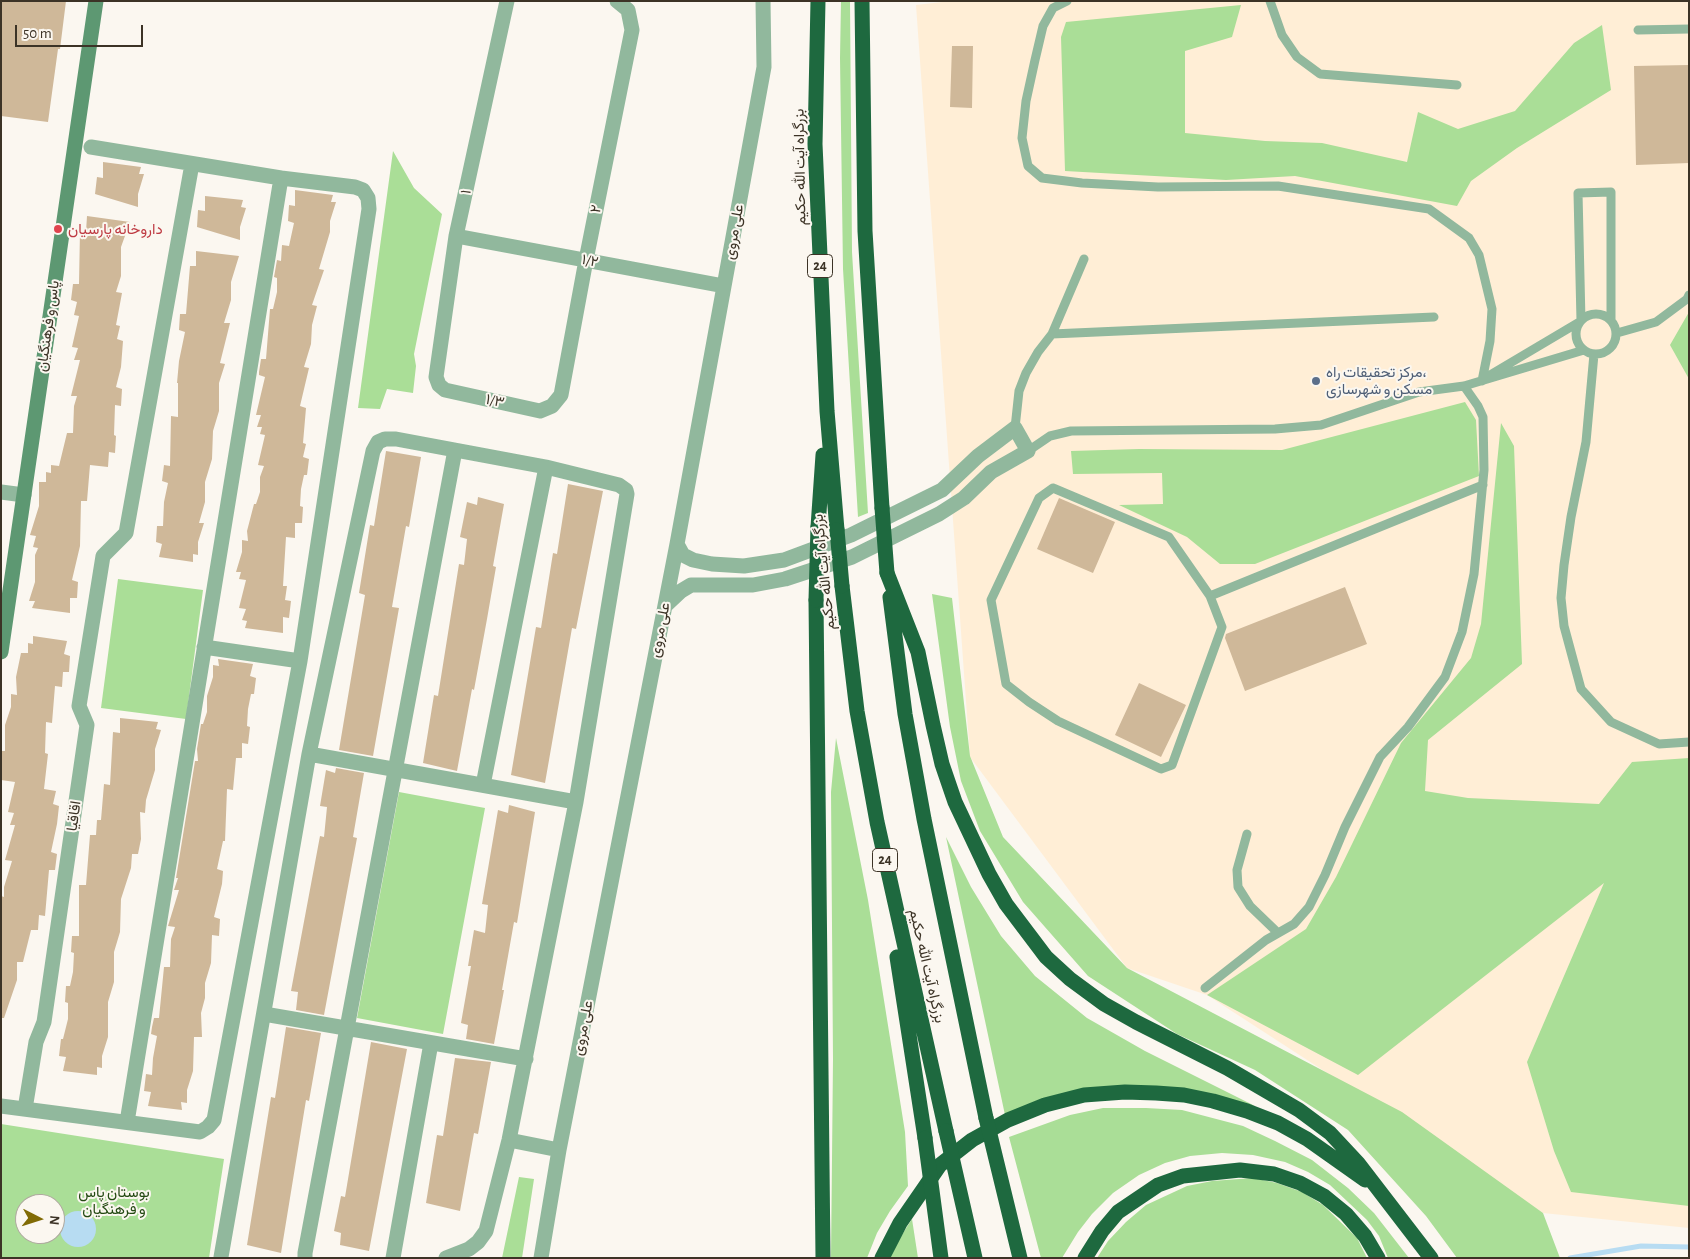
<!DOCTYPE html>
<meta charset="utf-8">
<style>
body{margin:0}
#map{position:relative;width:1690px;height:1259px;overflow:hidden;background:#fbf7f0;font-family:"Alegreya Sans",sans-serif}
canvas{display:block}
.frame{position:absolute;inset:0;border:2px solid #3c3326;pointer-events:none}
.north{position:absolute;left:15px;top:1194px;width:50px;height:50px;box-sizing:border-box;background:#fbf7f0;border:1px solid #afa99f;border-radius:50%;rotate:95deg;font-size:14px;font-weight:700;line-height:20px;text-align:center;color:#3c3326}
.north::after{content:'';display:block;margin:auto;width:18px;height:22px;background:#816b05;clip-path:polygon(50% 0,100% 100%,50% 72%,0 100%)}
.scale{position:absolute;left:15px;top:25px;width:128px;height:22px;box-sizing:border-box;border:2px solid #3c3326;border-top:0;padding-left:6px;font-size:15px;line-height:18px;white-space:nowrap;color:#3c3326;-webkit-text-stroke:4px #fbf7f0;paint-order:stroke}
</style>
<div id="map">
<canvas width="1690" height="1259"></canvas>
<div class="frame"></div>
<div class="north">N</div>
<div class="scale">50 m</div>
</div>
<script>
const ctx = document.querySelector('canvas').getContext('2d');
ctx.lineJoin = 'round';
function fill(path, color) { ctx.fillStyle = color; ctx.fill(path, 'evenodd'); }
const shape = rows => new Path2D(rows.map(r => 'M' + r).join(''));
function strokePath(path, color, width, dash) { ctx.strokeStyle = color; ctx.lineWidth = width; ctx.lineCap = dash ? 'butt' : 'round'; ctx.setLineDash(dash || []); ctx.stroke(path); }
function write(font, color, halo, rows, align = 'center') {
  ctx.font = font + ' "Alegreya Sans",Vazirmatn,sans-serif'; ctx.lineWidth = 4; ctx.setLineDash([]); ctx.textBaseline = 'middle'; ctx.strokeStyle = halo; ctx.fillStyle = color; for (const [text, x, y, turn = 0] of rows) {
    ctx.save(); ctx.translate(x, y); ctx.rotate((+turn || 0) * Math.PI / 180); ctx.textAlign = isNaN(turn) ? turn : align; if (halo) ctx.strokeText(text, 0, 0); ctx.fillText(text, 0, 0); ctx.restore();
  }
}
fill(shape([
 [951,1,1689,1,1689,1228,1543,1213,1207,995,1127,968,970,757,916,5]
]), '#ffeed6');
fill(shape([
 [841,1,850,1,852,252,868,513,858,517,843,269,840,58],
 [1241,5,1232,37,1185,51,1185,133,1265,141,1322,143,1407,162,1418,112,1458,129,1515,111,1574,43,1602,25,1611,90,1517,148,1471,181,1457,206,1295,176,1226,180,1065,171,1061,37,1066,22],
 [393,151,414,188,442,214,414,354,416,366,413,393,387,389,380,409,358,408],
 [1689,312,1689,379,1670,345],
 [1465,402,1476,420,1479,476,1255,564,1220,564,1187,537,1119,505,1163,504,1162,473,1073,474,1071,451,1139,449,1282,450],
 [1501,423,1514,446,1522,664,1428,740,1425,791,1468,798,1599,804,1632,762,1689,758,1689,1206,1571,1192,1554,1151,1527,1062,1604,883,1358,1075,1207,995,1306,929,1336,877,1401,743,1471,658,1481,624],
 [118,579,203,590,186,719,101,708],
 [932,594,952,598,970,756,1003,837,1127,968,1402,1112,1543,1213,1560,1258,1457,1258,1426,1216,1348,1130,1255,1070,1177,1034,1088,976,1023,902,980,831,961,781,950,727],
 [836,738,868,900,905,1132,908,1186,890,1211,877,1233,867,1258,831,1258,833,1059,831,792],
 [399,792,485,808,443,1034,357,1018],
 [946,837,971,887,1001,936,1035,976,1087,1018,1145,1051,1255,1106,1128,1086,1005,1115],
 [1103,1108,1146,1108,1182,1110,1243,1126,1275,1141,1312,1160,1348,1188,1374,1213,1409,1258,1388,1258,1379,1236,1367,1220,1330,1185,1308,1172,1285,1162,1253,1155,1222,1153,1190,1156,1165,1163,1139,1175,1113,1193,1092,1214,1078,1232,1062,1258,1041,1258,1009,1137,1070,1115],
 [1,1124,224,1159,209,1258,1,1258],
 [25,1204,55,1204,55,1234,25,1234],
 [519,1177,534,1179,522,1258,502,1258],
 [1253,1178,1277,1183,1302,1192,1323,1205,1357,1238,1367,1258,1097,1258,1108,1241,1126,1222,1146,1205,1187,1186,1212,1181],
 [912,1219,918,1258,889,1258,896,1244]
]), '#aade97');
fill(shape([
 '60 1229a18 18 0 1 1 36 0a18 18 0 1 1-36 0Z'
]), '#b7dcf2');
strokePath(shape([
 [1570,1258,1641,1246,1689,1247]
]), '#b7dcf2', 5);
fill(shape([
 [1,1,66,1,60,49,58,49,48,122,1,116],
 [952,46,973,46,972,108,950,107],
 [1689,65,1689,163,1636,165,1634,66],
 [103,162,141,167,139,174,144,174,138,194,138,207,95,194,97,177,103,178],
 [295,190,333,195,331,202,336,202,330,221,330,232,319,269,324,270,312,305,317,306,312,325,311,344,304,367,309,368,300,406,306,408,303,443,306,444,303,457,309,459,307,475,304,475,301,489,300,506,303,507,302,523,295,523,295,538,286,537,283,586,287,586,285,600,291,601,289,618,283,617,283,633,245,628,247,621,242,620,246,609,239,608,246,580,239,579,241,572,236,572,242,552,242,540,248,541,247,531,254,504,256,504,260,492,260,477,264,466,258,465,265,435,260,434,262,427,257,427,261,415,256,415,265,377,259,375,259,372,261,359,266,359,270,309,273,309,277,292,277,278,274,277,277,260,281,261,282,245,289,246,294,223,288,221,289,205,295,206],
 [205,196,243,200,241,207,246,208,240,227,240,240,197,227,198,210,205,211],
 [87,216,130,222,121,247,121,276,116,292,122,293,116,325,120,326,117,339,123,341,121,367,116,387,122,389,121,406,115,405,114,435,116,436,115,453,109,452,108,467,90,465,87,501,81,501,80,546,72,580,78,582,77,598,70,598,70,613,32,608,35,601,29,601,35,582,35,555,38,548,33,547,36,536,30,535,39,506,39,482,46,482,46,472,51,473,51,465,59,466,67,433,73,433,74,406,77,396,71,396,80,360,74,360,78,348,72,347,79,316,74,315,77,302,71,300,73,284,79,284,80,231,86,232],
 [196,251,239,256,231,282,231,300,224,323,230,323,220,363,225,364,219,383,219,411,213,431,212,459,205,482,205,502,199,523,204,523,198,542,198,555,193,554,193,562,159,557,162,544,156,542,157,526,163,526,164,502,168,483,162,481,164,465,170,466,171,416,178,417,178,383,177,383,179,361,185,332,179,330,180,314,186,314,190,266,196,266],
 [386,451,421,457,409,527,406,526,392,607,399,608,373,756,339,750,365,595,359,593,370,525,374,526],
 [568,484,603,491,576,629,572,628,545,783,511,775,536,627,541,628,553,553,557,554],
 [478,497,504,504,493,566,496,567,487,619,474,690,472,689,457,771,423,763,434,695,438,696,459,564,464,565,467,539,460,537,467,502,477,505],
 [1059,498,1115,522,1093,573,1037,549],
 [1345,587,1367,644,1245,691,1225,638,1226,634],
 [33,636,67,641,64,654,70,656,69,672,63,672,62,687,55,686,52,723,46,722,45,753,48,754,44,789,56,791,53,804,59,806,57,824,51,852,57,854,55,870,49,870,45,916,39,915,38,930,31,930,23,962,17,962,17,980,4,1018,1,1018,1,896,4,897,4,887,12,861,5,860,15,825,10,825,14,813,8,812,15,782,1,780,1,751,5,751,5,725,11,707,11,694,17,695,16,677,21,653,28,653,28,643,33,644],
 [218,659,253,664,250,676,256,678,254,694,251,694,248,709,247,726,250,727,248,744,242,743,242,758,236,758,233,790,227,789,225,841,223,841,217,869,223,871,222,884,214,917,220,919,219,936,212,935,211,963,205,983,205,998,201,1013,202,1037,194,1037,193,1071,187,1090,187,1103,181,1102,182,1110,148,1106,151,1092,144,1091,146,1074,152,1075,153,1058,157,1036,151,1034,152,1027,154,1018,159,1018,164,967,170,967,171,939,175,927,168,926,179,890,174,890,178,878,176,878,195,761,198,761,197,749,201,724,203,724,207,712,207,696,213,677,213,665,219,666],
 [1139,683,1186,705,1161,757,1115,735],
 [120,718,158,722,156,729,161,730,155,749,155,770,146,800,145,813,140,812,141,839,138,854,132,854,131,868,121,899,120,932,114,952,114,982,108,1002,108,1037,102,1056,102,1068,97,1067,97,1075,63,1071,66,1057,59,1056,61,1039,63,1039,68,1019,68,1003,65,1002,66,986,70,986,73,972,74,953,71,952,72,936,79,936,79,885,86,885,90,835,96,835,97,820,101,820,104,784,110,785,113,732,120,733],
 [336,768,364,773,353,837,357,838,324,1015,296,1010,298,992,291,991,320,836,324,837,327,807,320,806,326,770,335,773],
 [509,805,535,812,517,923,514,922,502,990,504,990,494,1044,466,1039,468,1025,461,1023,471,966,468,966,474,930,485,933,488,905,482,904,498,810,508,813],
 [286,1027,321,1033,309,1101,306,1100,281,1253,247,1245,271,1097,275,1098],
 [371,1042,407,1049,369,1251,340,1245,341,1233,334,1231,341,1196,345,1197],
 [455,1058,491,1062,478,1134,474,1133,460,1211,426,1203,437,1135,443,1136]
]), '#cfb899');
strokePath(shape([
 [1067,1,1053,8,1043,26,1035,60,1026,101,1022,138,1028,166,1042,178,1082,183,1158,187,1278,186,1429,209,1469,238,1479,255,1492,309,1490,341,1482,381],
 [1270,1,1282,35,1297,57,1320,74,1457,85],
 [1638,30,1689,29],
 '1576 334a20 20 0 1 1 40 0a20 20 0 1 1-40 0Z',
 [1617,333,1656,322,1687,299,1689,295],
 [1052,334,1434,317],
 [1594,354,1586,442,1571,517,1564,565,1561,598,1564,626,1581,689,1611,722,1659,744,1689,742],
 [1490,375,1581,321,1578,193,1611,192,1611,320],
 [1015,428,1019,391,1026,373,1038,352,1052,334,1084,259],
 [1028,451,1050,436,1071,431,1275,429,1321,425,1419,392,1464,386,1584,350],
 [1053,488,1169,537,1210,596,1222,627,1172,765,1161,769,1058,721,1029,702,1006,684,991,600,1039,498,1053,488],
 [1210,596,1483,485],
 [1247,834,1237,870,1238,887,1250,906,1278,933],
 [1205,988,1266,940,1294,924,1309,907,1325,875,1345,827,1380,757,1408,727,1445,677,1462,632,1474,574,1484,470,1483,417,1478,406,1464,386]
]), '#91b89d', 9);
strokePath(shape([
 [507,1,456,236,436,377,439,385,445,390,540,411,552,406,561,395,586,260,632,30,628,10,617,1],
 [456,236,724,286],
 [1,492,24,495],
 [665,606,681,591,691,585,753,585,785,579,852,557,939,514,964,498,991,472,1028,451,1015,428,978,456,942,490,851,535,784,560,744,566,712,564,693,560,683,555,677,544],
 [204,647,300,661],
 [309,754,576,802],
 [483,785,546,467],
 [264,1014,526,1059],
 [1,1106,200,1132,208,1127,214,1120,300,661,369,209,368,198,363,190,355,187,281,178,91,147],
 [25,1109,36,1042,44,1022,87,725,79,706,103,556,126,533,192,164],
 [127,1122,281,178],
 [509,1140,559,1150],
 [221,1257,309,754,373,451,378,442,385,439,396,439,546,467,619,485,626,490,627,494,576,802,509,1140,486,1231,478,1242,469,1249,446,1258],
 [305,1258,305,1253,455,450],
 [393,1258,431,1043],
 [541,1258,559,1150,677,544,764,67,763,1]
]), '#91b89d', 15);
strokePath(shape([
 [1,652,96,1]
]), '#5d9872', 15);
strokePath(shape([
 [818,1,815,144,827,411,837,530],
 [862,1,865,231,882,508],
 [818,527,823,455],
 [887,573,918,652,933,725,942,764,955,802,989,874,1006,904,1046,957,1070,979,1104,1004,1136,1022,1227,1068,1299,1110,1330,1133,1358,1163,1431,1258],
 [842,586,857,711,877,822,946,1131],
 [890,597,905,714,924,819,986,1118],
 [816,600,823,1258],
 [897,957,925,1138],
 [882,1258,900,1223,940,1165,972,1140,1008,1120,1045,1105,1084,1095,1125,1092,1156,1093,1184,1095,1213,1101,1247,1111,1278,1123,1307,1139,1365,1180],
 [1085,1258,1102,1231,1118,1212,1158,1185,1183,1176,1240,1170,1274,1174,1300,1183,1324,1196,1346,1214,1365,1236,1378,1258]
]), '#1e693f', 15);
strokePath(shape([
 [882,508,887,573],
 [837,530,842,586],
 [816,600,818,527],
 [986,1118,1020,1258],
 [946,1131,975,1258],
 [925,1138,941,1258]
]), '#1e693f', 15);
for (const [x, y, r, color] of [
 [58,229,5,"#e0444e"],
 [1316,381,5,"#5c6f8a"]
]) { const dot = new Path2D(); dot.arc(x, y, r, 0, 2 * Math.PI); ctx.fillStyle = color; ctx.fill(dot); strokePath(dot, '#fbf7f0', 2); }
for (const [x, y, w] of [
 [820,266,25],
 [885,860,25]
]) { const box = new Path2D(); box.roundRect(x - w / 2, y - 11.5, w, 23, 4); ctx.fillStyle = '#fbf7f0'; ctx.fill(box); strokePath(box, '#3c3326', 1); }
write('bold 14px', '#3c3326', null, [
 ["24",820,266],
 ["24",885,860]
]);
write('15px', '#3c3326', '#fbf7f0', [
 ["بزرگراه آیت الله حکیم",800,167,-91],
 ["۱",466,192,-78],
 ["۲",596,209,-79],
 ["علی مروی",734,232,-80],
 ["۱/۲",590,261,11],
 ["پاس و فرهنگیان",48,326,-82],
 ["۱/۳",495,401,12],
 ["بزرگراه آیت الله حکیم",824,572,-96],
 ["علی مروی",660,630,-79],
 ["اقاقیا",74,816,-82],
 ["بزرگراه آیت الله حکیم",927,966,77],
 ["علی مروی",583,1028,-79]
]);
write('15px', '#be3a42', '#fbf7f0', [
 ["داروخانه پارسیان",68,229]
], 'left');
write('15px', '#4e5e75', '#fbf7f0', [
 ["مرکز تحقیقات راه،",1326,372],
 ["مسکن و شهرسازی",1326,389]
], 'left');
write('15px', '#244a13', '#fbf7f0', [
 ["بوستان پاس",114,1192],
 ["و فرهنگیان",114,1209]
]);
</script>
